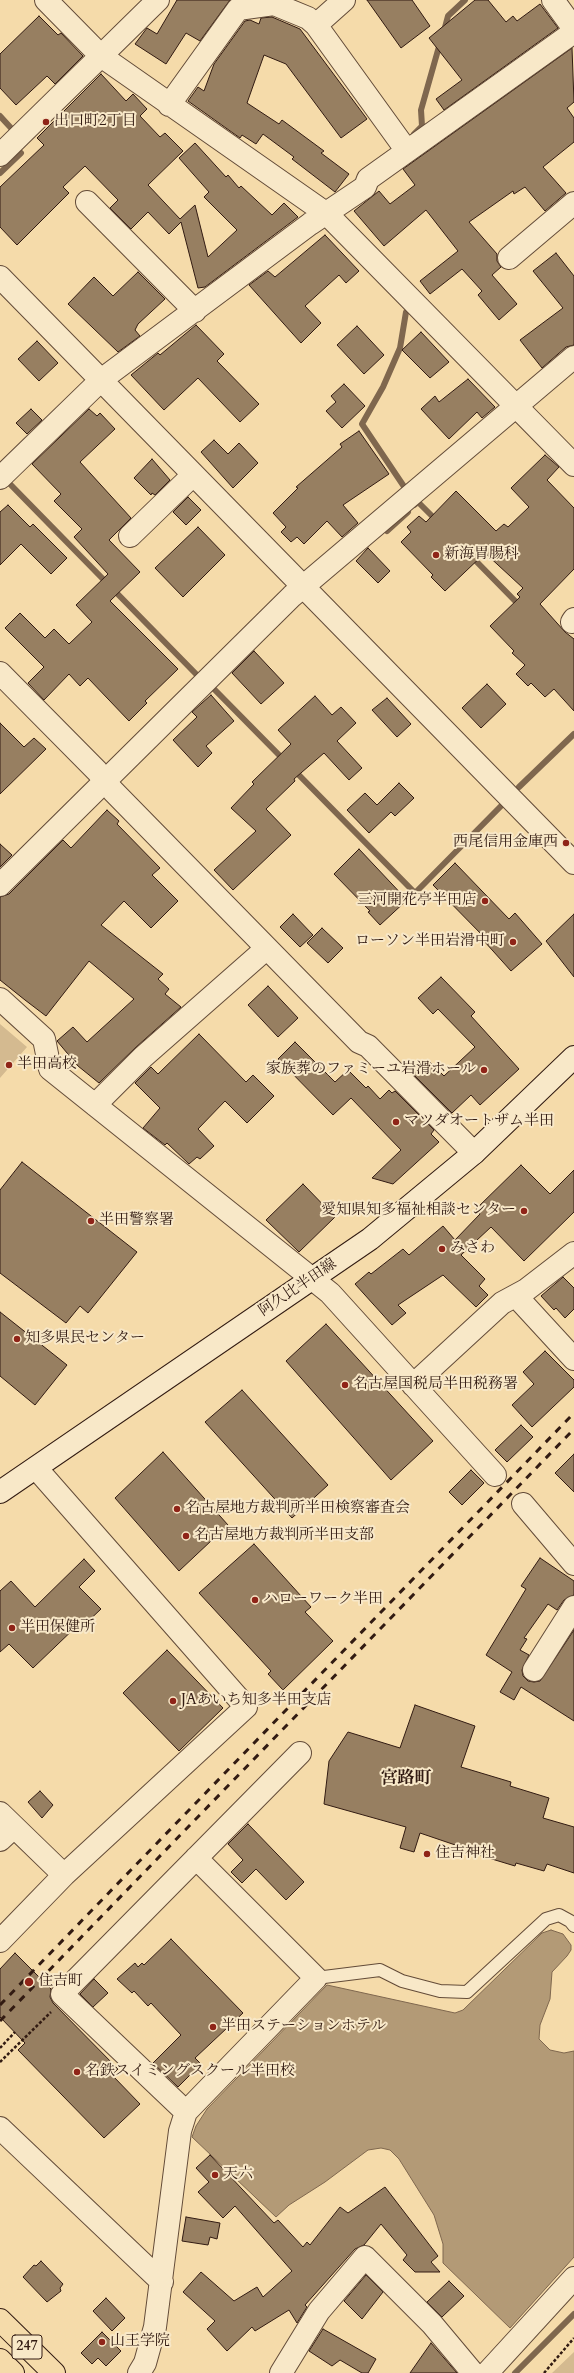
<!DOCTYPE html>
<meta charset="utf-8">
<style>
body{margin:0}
canvas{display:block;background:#f5dbaa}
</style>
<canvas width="574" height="2373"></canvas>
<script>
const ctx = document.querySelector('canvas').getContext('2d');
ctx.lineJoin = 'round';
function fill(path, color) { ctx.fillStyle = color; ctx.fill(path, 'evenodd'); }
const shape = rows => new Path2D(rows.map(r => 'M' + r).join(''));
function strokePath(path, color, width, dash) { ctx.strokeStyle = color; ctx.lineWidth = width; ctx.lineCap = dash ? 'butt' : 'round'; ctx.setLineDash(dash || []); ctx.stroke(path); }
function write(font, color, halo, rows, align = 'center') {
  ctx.font = font + ' Cardo,"Noto Serif JP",serif'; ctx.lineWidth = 4; ctx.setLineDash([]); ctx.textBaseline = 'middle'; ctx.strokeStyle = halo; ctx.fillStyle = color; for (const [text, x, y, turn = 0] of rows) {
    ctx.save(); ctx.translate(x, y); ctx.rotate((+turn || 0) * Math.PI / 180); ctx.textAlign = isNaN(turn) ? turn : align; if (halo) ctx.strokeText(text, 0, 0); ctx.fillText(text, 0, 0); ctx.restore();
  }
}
fill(shape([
 [0,1024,27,1047,0,1078],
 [574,2352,574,2373,552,2373]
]), '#d4ba90');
const water = shape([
 [551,1930,563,1934,571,1945,571,1950,567,1956,552,1972,550,1999,540,2025,539,2039,550,2050,564,2053,574,2051,574,2257,510,2328,443,2263,443,2244,434,2215,399,2159,390,2150,381,2148,368,2150,325,2182,289,2205,276,2217,192,2137,196,2126,207,2109,327,1985,455,2013,463,2010,542,1933,551,1930]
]);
fill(water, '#b39a76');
strokePath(water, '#7f674e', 1);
strokePath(shape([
 [444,31,448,16,465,0],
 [0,116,11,128],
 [414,134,422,126,421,110,440,43],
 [0,173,21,153],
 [7,481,197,675],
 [405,488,362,424,383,387,400,348,406,312],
 [414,505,418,502,437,521],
 [387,531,408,512],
 [472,557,521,607],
 [213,688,285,761],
 [293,769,415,893,503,804],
 [519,787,574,734],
 [515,2373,574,2314]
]), '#7f674e', 6);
const building = shape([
 [177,0,230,0,200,41,186,33,166,64,135,44,147,28,157,34,177,0],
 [367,0,412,0,430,26,401,48,367,0],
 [475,0,488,0,506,22,513,16,517,21,540,4,558,28,444,110,436,99,462,80,429,38,475,0],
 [39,16,58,35,61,33,83,56,55,84,47,76,16,105,0,88,0,54,39,16],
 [272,17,300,29,367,119,341,138,286,64,264,55,247,103,279,124,282,120,324,151,321,153,349,174,335,192,292,159,294,157,263,134,256,144,242,135,240,138,188,101,198,87,204,91,214,64,245,21,250,20,259,24,261,18,272,17],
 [572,48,574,102,567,108,574,118,574,142,543,167,566,193,545,211,525,187,514,194,513,191,469,222,497,254,497,261,501,267,492,275,517,304,499,320,478,295,482,291,462,269,430,294,420,281,458,251,426,210,384,246,354,211,379,191,390,204,415,185,403,169,572,48],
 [101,74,126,101,133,94,147,109,140,116,160,137,165,133,183,151,148,185,180,219,195,205,208,257,237,230,204,197,209,192,179,158,195,143,226,177,228,175,239,188,241,186,272,215,284,203,298,217,205,287,198,288,181,222,169,234,148,212,131,229,110,208,118,200,85,166,63,187,69,193,17,245,0,227,0,187,44,145,37,138,101,74],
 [325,235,359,271,346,283,339,275,305,306,321,323,301,343,249,285,268,271,275,277,325,235],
 [556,253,574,276,574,345,566,347,542,368,520,340,563,308,533,271,556,253],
 [138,272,165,299,138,324,135,330,140,336,118,352,68,304,94,277,113,296,138,272],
 [196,325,224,354,217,361,259,404,240,422,198,378,164,410,131,375,158,353,160,355,196,325],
 [357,326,384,355,364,374,337,345,357,326],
 [421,332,449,362,430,378,402,350,421,332],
 [37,341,58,363,39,381,18,359,37,341],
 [468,379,495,407,482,418,477,412,449,439,421,409,435,396,439,402,468,379],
 [344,384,365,406,342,428,326,411,336,402,331,396,344,384],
 [31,409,42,420,27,434,16,423,31,409],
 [89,409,97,416,100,413,115,429,80,462,131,518,109,540,140,572,110,601,178,669,145,701,147,703,129,721,88,678,80,686,69,674,44,700,28,683,44,667,5,628,20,613,45,638,54,629,69,644,92,622,76,605,108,574,74,537,82,529,54,501,61,494,32,464,89,409],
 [359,431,389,474,343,505,358,523,342,537,327,521,304,544,297,537,291,542,281,532,286,527,273,513,298,488,296,487,342,447,340,444,359,431],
 [214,440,228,454,239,443,258,463,233,488,201,452,214,440],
 [545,455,559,467,547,480,574,508,574,569,540,604,565,632,574,639,574,711,554,689,545,697,531,683,528,686,516,674,525,665,512,653,514,651,490,626,520,597,517,594,523,588,485,553,445,591,431,577,433,575,401,542,411,532,407,527,419,516,426,522,456,491,496,531,504,524,508,527,529,507,511,488,545,455],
 [152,459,170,480,155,495,152,493,151,495,134,478,152,459],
 [188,497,201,510,186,525,173,512,188,497],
 [8,505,30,527,33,524,67,558,51,574,21,544,0,565,0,512,8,505],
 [198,527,225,555,183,597,155,568,198,527],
 [368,548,390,571,378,583,356,561,368,548],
 [254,651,284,683,261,704,232,673,254,651],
 [487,684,506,704,481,728,462,708,487,684],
 [211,695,234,721,206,746,212,753,198,767,173,740,197,717,192,712,211,695],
 [315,696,332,715,341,707,356,723,337,741,362,768,349,780,324,753,294,779,295,781,266,809,291,835,233,890,214,870,256,831,231,808,254,784,252,782,291,744,278,730,315,696],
 [387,698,411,724,397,737,372,710,387,698],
 [0,723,24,747,34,738,46,749,0,794,0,723],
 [399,783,414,798,395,816,391,812,369,833,347,810,365,793,377,805,399,783],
 [107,810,119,821,117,824,160,868,152,875,178,901,151,928,124,901,101,925,163,974,158,979,169,989,165,994,181,1007,135,1048,99,1083,78,1066,57,1041,73,1027,87,1042,134,999,89,961,46,1016,25,1000,0,980,0,897,9,894,63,840,71,848,107,810],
 [0,844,12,855,0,867,0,844],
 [359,849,407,900,380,925,368,912,370,911,334,874,359,849],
 [455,863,509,919,515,913,542,944,511,971,484,941,486,939,433,885,455,863],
 [293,914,313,935,300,947,280,927,293,914],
 [574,914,574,977,546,941,574,914],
 [322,928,343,948,328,963,307,943,322,928],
 [441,977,475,1012,471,1016,519,1069,480,1105,471,1095,452,1113,413,1074,428,1060,444,1076,475,1047,438,1009,433,1014,418,998,441,977],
 [268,986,298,1018,278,1037,248,1005,268,986],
 [199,1034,246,1082,253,1075,274,1096,247,1123,225,1101,198,1129,214,1146,200,1159,197,1157,189,1164,167,1143,165,1145,143,1128,160,1108,135,1083,151,1067,158,1074,199,1034],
 [295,1042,335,1082,348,1070,366,1088,368,1086,380,1099,389,1090,392,1093,395,1091,434,1130,431,1134,439,1142,393,1184,372,1178,401,1150,351,1098,333,1115,278,1059,295,1042],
 [22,1162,137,1252,88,1313,80,1306,66,1323,0,1273,0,1190,22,1162],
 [521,1165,550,1194,574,1170,574,1212,524,1261,491,1227,461,1255,485,1279,479,1286,488,1295,476,1307,443,1275,398,1305,406,1313,392,1325,355,1284,369,1272,371,1274,403,1249,409,1255,443,1226,455,1240,480,1214,476,1209,521,1165],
 [303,1184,335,1217,299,1252,266,1220,303,1184],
 [563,1277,574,1288,574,1309,565,1318,556,1308,554,1310,541,1296,563,1277],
 [0,1312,67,1365,35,1405,0,1376,0,1312],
 [326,1324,433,1441,391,1480,286,1361,326,1324],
 [545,1351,574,1380,574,1387,532,1427,512,1405,534,1384,523,1372,545,1351],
 [242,1390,328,1485,292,1518,205,1422,242,1390],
 [521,1425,533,1437,507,1462,495,1450,521,1425],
 [163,1452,228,1525,179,1571,115,1498,163,1452],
 [574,1454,574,1492,555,1473,574,1454],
 [471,1470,484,1483,462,1505,449,1492,471,1470],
 [254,1544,311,1607,305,1612,333,1641,283,1690,268,1674,271,1671,199,1593,254,1544],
 [540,1558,574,1581,574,1595,564,1600,557,1610,548,1604,524,1638,527,1639,520,1650,529,1655,522,1670,523,1676,528,1681,534,1682,540,1681,574,1630,574,1721,521,1687,514,1700,500,1692,512,1672,486,1655,526,1589,521,1586,540,1558],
 [84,1559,95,1571,79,1587,101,1609,83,1626,80,1623,33,1668,9,1644,0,1652,0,1591,11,1581,35,1607,84,1559],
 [167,1650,223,1708,179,1751,123,1693,167,1650],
 [415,1705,475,1726,461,1767,511,1782,510,1786,549,1798,543,1818,574,1827,574,1873,547,1864,544,1871,516,1863,515,1866,472,1853,473,1851,420,1833,414,1852,400,1848,406,1827,324,1804,329,1761,348,1732,400,1748,415,1705],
 [40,1791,53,1805,42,1818,28,1802,40,1791],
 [248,1824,304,1882,286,1900,256,1869,242,1883,231,1872,243,1860,228,1844,248,1824],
 [171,1939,243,2013,195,2058,201,2064,178,2087,153,2063,181,2035,151,2003,148,2006,134,1991,132,1993,117,1979,135,1963,138,1967,142,1963,144,1965,171,1939],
 [15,1953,51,1989,50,1997,53,2003,118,2069,112,2075,140,2104,104,2138,18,2050,25,2043,0,2017,0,1969,15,1953],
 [94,1979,108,1993,93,2007,80,1994,94,1979],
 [210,2155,274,2223,278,2220,303,2247,307,2242,310,2245,340,2207,348,2213,385,2187,438,2256,431,2262,440,2272,415,2272,403,2260,407,2255,381,2224,364,2245,355,2249,305,2305,307,2307,297,2323,289,2310,255,2331,252,2327,227,2351,207,2329,215,2321,183,2292,201,2272,234,2301,257,2287,263,2297,292,2271,235,2206,223,2218,198,2192,209,2182,196,2168,210,2155],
 [186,2217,220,2223,217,2239,210,2237,208,2245,182,2241,186,2217],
 [41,2261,63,2284,60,2288,61,2291,47,2302,23,2277,34,2265,36,2266,41,2261],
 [366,2275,383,2292,362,2319,344,2301,366,2275],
 [449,2281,464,2296,442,2317,427,2302,449,2281],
 [106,2298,125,2318,112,2331,93,2311,106,2298],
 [323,2329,376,2359,368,2373,362,2373,340,2360,332,2366,309,2351,323,2329],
 [102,2332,121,2351,106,2366,98,2358,92,2364,81,2353,102,2332],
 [431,2343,457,2373,410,2373,431,2343]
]);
fill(building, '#977f61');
strokePath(building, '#321b12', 1);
const service = shape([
 [316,1978,380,1970,402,1981,440,1991,467,1992,546,1919,559,1915,570,1921,574,1926]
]);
const minor = shape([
 [46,0,101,56,327,214,574,465],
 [553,0,574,29],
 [316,25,344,0],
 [169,105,238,9,274,4,308,18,316,25,407,151],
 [0,155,158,0],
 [87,202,195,311],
 [509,258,574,203],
 [0,277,574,863],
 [0,478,101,380,310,224,365,187,368,179,574,32],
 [130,536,193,475],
 [572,622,574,619],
 [0,673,97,771,113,791,359,1042,368,1046,474,1153],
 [0,885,292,596,574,357],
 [0,999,44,1039,50,1069,330,1293,495,1475],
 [95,1105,143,1057,267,948],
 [516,1296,574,1359],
 [413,1385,502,1303,526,1290,574,1253],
 [523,1504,574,1564],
 [534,1670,574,1607],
 [0,1813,64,1875],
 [0,1840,14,1827],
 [0,1941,64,1875,246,1707,36,1468],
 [186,2112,62,1994,300,1753],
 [0,2128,162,2282],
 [139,2373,145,2363,155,2327,180,2131,186,2112,316,1978,196,1858],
 [281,2373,319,2311,365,2257,432,2324,473,2373],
 [487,2373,574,2278]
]);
const secondary = shape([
 [0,1492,370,1239,474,1153,574,1057]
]);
const trunk = shape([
 [0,2320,54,2373],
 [0,2360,13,2373]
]);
strokePath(service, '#634b38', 14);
strokePath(minor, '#634b38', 24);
strokePath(secondary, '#321b12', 24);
strokePath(trunk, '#321b12', 24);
strokePath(shape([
 [0,2048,15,2032],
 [0,2062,51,2012],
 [544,2373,574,2338]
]), '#321b12', 2.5, [3, 2]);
strokePath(service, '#f8e8c8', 12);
strokePath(minor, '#f8e8c8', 22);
strokePath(secondary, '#f8e8c8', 22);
strokePath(trunk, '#f5dbaa', 22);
strokePath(shape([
 [0,2005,574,1413],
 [0,2021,574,1429]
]), '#321b12', 3, [7, 7]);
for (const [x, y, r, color] of [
 [46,122,4,"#8f2418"],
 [436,555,4,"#8f2418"],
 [566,843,4,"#8f2418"],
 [485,901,4,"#8f2418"],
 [513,942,4,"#8f2418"],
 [9,1065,4,"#8f2418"],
 [484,1070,4,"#8f2418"],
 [396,1122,4,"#8f2418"],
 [524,1211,4,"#8f2418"],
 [91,1221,4,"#8f2418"],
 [442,1249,4,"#8f2418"],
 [17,1339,4,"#8f2418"],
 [345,1385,4,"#8f2418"],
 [177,1509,4,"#8f2418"],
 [186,1536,4,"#8f2418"],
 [255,1600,4,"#8f2418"],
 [12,1628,4,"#8f2418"],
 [173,1701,4,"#8f2418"],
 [427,1854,4,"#8f2418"],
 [29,1982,5,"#8f2418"],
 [213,2027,4,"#8f2418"],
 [77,2072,4,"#8f2418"],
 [215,2175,4,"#8f2418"],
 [102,2342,4,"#8f2418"]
]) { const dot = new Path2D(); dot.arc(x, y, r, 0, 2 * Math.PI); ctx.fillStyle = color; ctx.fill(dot); strokePath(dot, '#f8e8c8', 1.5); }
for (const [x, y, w] of [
 [27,2347,30]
]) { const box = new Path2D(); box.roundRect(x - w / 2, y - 12, w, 24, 3); ctx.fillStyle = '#f8e8c8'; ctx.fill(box); strokePath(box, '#321b12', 1); }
write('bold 14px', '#321b12', null, [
 ["247",27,2347]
]);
write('15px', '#321b12', '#f8e8c8', [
 ["出口町2丁目",54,122],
 ["新海胃腸科",444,555],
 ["西尾信用金庫西",558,843,"right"],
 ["三河開花亭半田店",477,901,"right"],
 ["ローソン半田岩滑中町",505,942,"right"],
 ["半田高校",17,1065],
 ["家族葬のファミーユ岩滑ホール",476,1070,"right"],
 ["マツダオートザム半田",404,1122],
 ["愛知県知多福祉相談センター",516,1211,"right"],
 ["半田警察署",99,1221],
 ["みさわ",450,1249],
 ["知多県民センター",25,1339],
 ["名古屋国税局半田税務署",353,1385],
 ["名古屋地方裁判所半田検察審査会",185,1509],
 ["名古屋地方裁判所半田支部",194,1536],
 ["ハローワーク半田",263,1600],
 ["半田保健所",20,1628],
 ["JAあいち知多半田支店",181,1701],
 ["住吉神社",435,1854],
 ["住吉町",38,1982],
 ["半田ステーションホテル",221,2027],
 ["名鉄スイミングスクール半田校",85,2072],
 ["天六",223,2175],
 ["山王学院",110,2342]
], 'left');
write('15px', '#321b12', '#f8e8c8', [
 ["阿久比半田線",298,1288,-34]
]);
write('bold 17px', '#321b12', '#f8e8c8', [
 ["宮路町",406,1779]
]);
</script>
